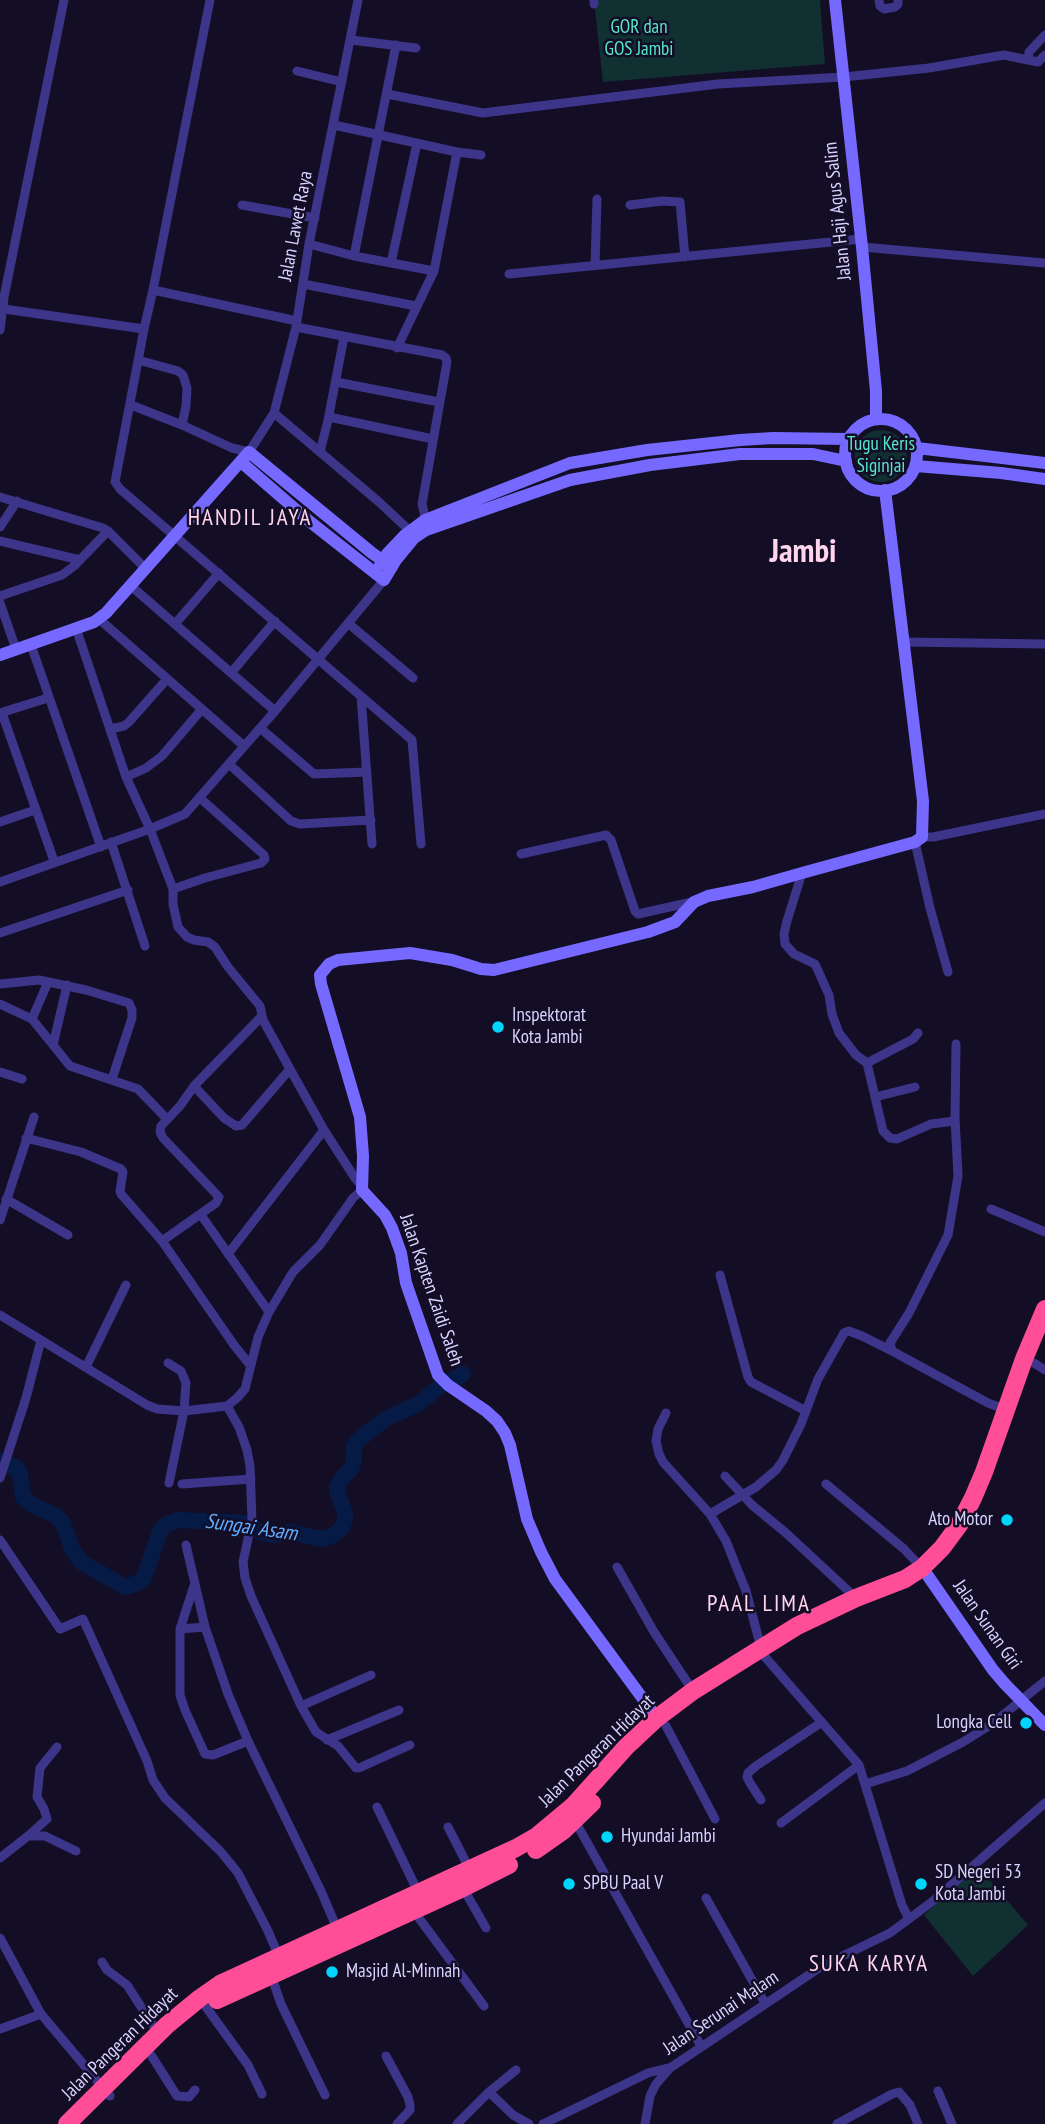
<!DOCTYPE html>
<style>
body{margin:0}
canvas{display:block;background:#130d26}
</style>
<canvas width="1045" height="2124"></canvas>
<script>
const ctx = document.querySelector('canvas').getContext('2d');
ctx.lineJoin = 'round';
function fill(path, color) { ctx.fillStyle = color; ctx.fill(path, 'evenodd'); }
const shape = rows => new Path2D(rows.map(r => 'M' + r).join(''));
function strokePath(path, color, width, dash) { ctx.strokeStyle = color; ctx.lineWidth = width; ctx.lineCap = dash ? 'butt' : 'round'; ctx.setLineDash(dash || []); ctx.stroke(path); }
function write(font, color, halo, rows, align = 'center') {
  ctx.font = font + ' "PT Sans Narrow",sans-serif'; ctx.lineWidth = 5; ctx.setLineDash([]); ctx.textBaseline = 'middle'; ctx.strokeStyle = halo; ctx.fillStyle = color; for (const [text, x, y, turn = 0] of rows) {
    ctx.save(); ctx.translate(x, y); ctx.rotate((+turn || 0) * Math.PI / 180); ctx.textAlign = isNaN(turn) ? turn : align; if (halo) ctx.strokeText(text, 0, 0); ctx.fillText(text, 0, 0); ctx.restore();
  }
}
fill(shape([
 [594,0,820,0,825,64,603,82],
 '855 456a26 26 0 1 1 52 0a26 26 0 1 1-52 0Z',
 [978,1866,1028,1925,973,1976,924,1915]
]), '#103031');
strokePath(shape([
 [0,1461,17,1468,20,1473,23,1497,32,1505,55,1515,63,1523,72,1549,81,1562,125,1587,135,1584,143,1580,161,1529,167,1524,178,1520,245,1523,263,1533,272,1535,291,1532,321,1539,332,1536,341,1529,345,1520,345,1513,338,1494,337,1487,341,1479,351,1469,354,1461,354,1448,357,1441,387,1418,416,1405,441,1386,463,1374]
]), '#061a46', 16);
strokePath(shape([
 [210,0,153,290,144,329,115,482,120,489,412,740,421,844],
 [594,0,594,4],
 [879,0,880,6,884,9,895,7,898,4,898,0],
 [351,40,416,48],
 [1028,60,1029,52,1045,35],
 [297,71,342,82],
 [387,94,483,113,718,84,844,77,929,68,1004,55,1038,62,1045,55],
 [334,125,457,152,481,155],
 [242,205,315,218],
 [630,205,662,201,680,202,685,257],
 [309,244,354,256,434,271],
 [862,247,1045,263],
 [354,256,396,45],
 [391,263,417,143],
 [595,265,597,199],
 [509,274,861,239],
 [303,284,416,306],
 [153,290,297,321],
 [4,309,144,329],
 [296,327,442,355,446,358,447,362,422,504,427,525],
 [0,330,4,297,64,0],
 [397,348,434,271,457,152],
 [138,360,178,371,183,375,187,388,186,406,182,425],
 [336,382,439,402],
 [131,405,182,425,232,448,249,452,274,413,296,327,309,244,358,0],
 [274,413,379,502,410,531],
 [329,417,433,439],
 [320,452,328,420,344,337],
 [0,497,103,528,108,531,74,566,62,575,0,596],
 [0,527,17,501],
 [108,531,146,569],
 [0,541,80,560],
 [131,586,275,711],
 [0,603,16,649],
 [99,619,244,746],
 [348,623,413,678],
 [175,624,219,573],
 [76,628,126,777,150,829,173,889,173,904,178,927,187,937,194,940,208,942,215,947,228,967,260,1006,263,1020,290,1069,324,1130,355,1178,361,1185],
 [904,642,1045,644],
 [31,645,101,847],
 [231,673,275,621],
 [361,696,372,844],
 [0,713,48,698],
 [2,713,54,861],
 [260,728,314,774,367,772],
 [110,729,124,726,129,722,167,679],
 [229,764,291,821,300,824,371,820],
 [126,777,146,768,162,756,202,709],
 [0,822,35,810],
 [922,837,933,837,1045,814],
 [111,842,145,946],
 [915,842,930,908,948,972],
 [521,854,606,835,611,840,635,911,638,914,692,902],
 [802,873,787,921,784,934,785,944,794,954,815,964,829,995,832,1014,839,1033,856,1055,867,1063,883,1131,890,1138,897,1139,931,1124,955,1121],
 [0,882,150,829,185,814,275,711,384,580],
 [173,889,205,878,261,863,265,859,264,855,200,798],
 [0,933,128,890],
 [0,984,39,980,86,990,129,1003,132,1010,132,1018,112,1079],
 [0,1004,32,1019,70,1066,138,1089,167,1119],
 [32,1019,48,982],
 [956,1044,955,1118,958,1176,948,1235,909,1313,890,1343,892,1351,988,1403,1007,1410],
 [53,1045,67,985],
 [867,1063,913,1039,918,1033],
 [0,1072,22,1079],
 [194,1086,224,1118,236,1126,242,1125,290,1069],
 [875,1097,915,1087],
 [26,1138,81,1152,121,1169,123,1172,120,1191,121,1194,162,1241,234,1345,250,1365],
 [6,1199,68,1235],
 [991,1209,1045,1232],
 [201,1215,269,1312],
 [0,1220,34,1117],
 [162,1241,216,1203,219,1197,163,1138,160,1132,161,1126,180,1106,194,1086,262,1016],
 [228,1254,324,1130],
 [720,1275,748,1377,751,1382,806,1411],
 [0,1315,41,1340,26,1398,0,1478],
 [41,1340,147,1405,157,1409,184,1411,227,1406,237,1398,245,1389,258,1337,269,1312,293,1272,320,1245,353,1198,362,1190],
 [168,1363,181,1371,186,1383,184,1411,169,1483],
 [1034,1363,1045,1370],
 [86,1367,126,1285],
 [227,1406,239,1427,247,1450,250,1466,252,1520,243,1562,245,1578,251,1596,301,1706,316,1732,338,1746,356,1768,359,1768,410,1745],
 [666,1413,658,1429,656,1441,659,1454,663,1462,710,1514,726,1541,746,1591,761,1648],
 [725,1476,752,1505,786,1533,856,1598],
 [182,1484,251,1479],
 [826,1484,904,1549,922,1568],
 [710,1514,756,1487,776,1470,783,1460,801,1424,818,1379,844,1333,849,1331,862,1336,892,1351],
 [0,1540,60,1629,83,1619,147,1761,153,1780,165,1798,221,1852,238,1873,268,1931,279,1957],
 [186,1545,205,1627,228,1694,248,1741,321,1891,338,1931],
 [617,1567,654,1632,693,1691],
 [194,1586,180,1629,180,1695,185,1710,205,1754,213,1755,248,1741],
 [180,1629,205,1627],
 [765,1657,859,1765,902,1905,909,1919],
 [301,1706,371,1675],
 [666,1726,715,1819],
 [327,1740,399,1710],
 [865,1784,907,1771,963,1742,992,1724,1045,1681],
 [761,1800,750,1783,747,1777,748,1773,756,1766,822,1722],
 [377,1807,419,1894],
 [575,1821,701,2046],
 [781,1823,859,1765],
 [448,1827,470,1870],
 [28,1836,47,1819,44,1809,37,1797,40,1768,57,1747],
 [0,1858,28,1836,45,1836,76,1851],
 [463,1888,486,1928],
 [706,1898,765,2003],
 [413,1910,484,2006],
 [0,1938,41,2014,110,2096],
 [102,1962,107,1970,127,1985,158,2033],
 [271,1975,281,2004,325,2095],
 [206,2007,248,2065,262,2094],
 [0,2029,41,2014],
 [151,2055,177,2096,189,2097,195,2090],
 [386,2056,408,2097,410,2105,410,2110,397,2124],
 [938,2091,952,2124],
 [489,2092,513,2115,529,2124],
 [457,2124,489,2092,516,2070],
 [543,2124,648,2073,668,2068],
 [645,2124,650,2096,656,2084,670,2068,822,1966,890,1933,933,1901,1045,1803],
 [837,2124,892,2094,899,2092,910,2105,918,2124]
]), '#3d3589', 9);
strokePath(shape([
 [835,0,862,247,876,391,876,419],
 '845 455a36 36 0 1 1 72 0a36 36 0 1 1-72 0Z',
 [917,448,1045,463],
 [241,462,309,521,384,580,396,560,414,538,426,530,570,480,650,465,740,454,813,454,846,461],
 [916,466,1001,473,1045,479],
 [380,565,387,554,405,535,425,520,570,463,647,450,740,440,773,438,848,439],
 [0,655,94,622,106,613,249,452,372,553,392,567],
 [928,1576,993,1670,1005,1684,1045,1725],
 [657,1718,555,1579,541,1552,527,1519,510,1445,505,1433,497,1421,486,1411,448,1385,438,1375,406,1283,401,1253,392,1228,385,1215,362,1190,363,1156,360,1117,321,984,320,975,329,964,338,960,410,953,452,960,481,969,494,970,648,932,675,922,694,902,708,896,753,887,802,873,915,842,922,837,923,801,885,490]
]), '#7669ff', 12);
strokePath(shape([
 [536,1850,563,1831,592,1803],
 [217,2000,463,1888,509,1865],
 [67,2124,167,2025,200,1998,220,1984,516,1848,537,1836,573,1806,626,1747,657,1718,693,1691,797,1626,856,1598,905,1579,922,1568,942,1548,959,1525,973,1498,984,1472,1024,1359,1045,1309]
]), '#ff4d98', 18);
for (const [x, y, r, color] of [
 [498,1027,7,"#00d5fd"],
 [1007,1520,7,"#00d5fd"],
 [1026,1723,7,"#00d5fd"],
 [607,1837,7,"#00d5fd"],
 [569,1884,7,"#00d5fd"],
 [921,1884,7,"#00d5fd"],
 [332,1972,7,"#00d5fd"]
]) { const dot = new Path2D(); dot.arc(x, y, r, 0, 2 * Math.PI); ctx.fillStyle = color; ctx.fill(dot); strokePath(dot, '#130d26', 2.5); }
write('19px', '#55e8cc', '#130d26', [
 ["GOR dan",639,28],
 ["GOS Jambi",639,50],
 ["Tugu Keris",881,445],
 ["Siginjai",881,467]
]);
write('19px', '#dad2ff', '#130d26', [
 ["Jalan Haji Agus Salim",838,211,-96],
 ["Jalan Lawet Raya",296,226,-79],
 ["Jalan Kapten Zaidi Saleh",431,1290,71],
 ["Jalan Sunan Giri",987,1625,55],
 ["Jalan Pangeran Hidayat",597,1751,-44],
 ["Jalan Serunai Malam",721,2013,-34],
 ["Jalan Pangeran Hidayat",120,2044,-44]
]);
write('19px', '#dad2ff', '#130d26', [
 ["Inspektorat",512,1016],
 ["Kota Jambi",512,1038],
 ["Ato Motor",993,1520,"right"],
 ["Longka Cell",1012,1723,"right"],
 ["Hyundai Jambi",621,1837],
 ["SD Negeri 53",935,1873],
 ["Kota Jambi",935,1895],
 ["SPBU Paal V",583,1884],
 ["Masjid Al-Minnah",346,1972]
], 'left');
write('italic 21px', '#60acff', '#130d26', [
 ["Sungai Asam",251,1528,8]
]);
ctx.letterSpacing = '2px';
write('23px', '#ffd4ed', '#130d26', [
 ["HANDIL JAYA",250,518],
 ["PAAL LIMA",759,1604],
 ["SUKA KARYA",869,1964]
]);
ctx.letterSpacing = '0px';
write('bold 33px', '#ffd4ed', '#130d26', [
 ["Jambi",803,553]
]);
</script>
